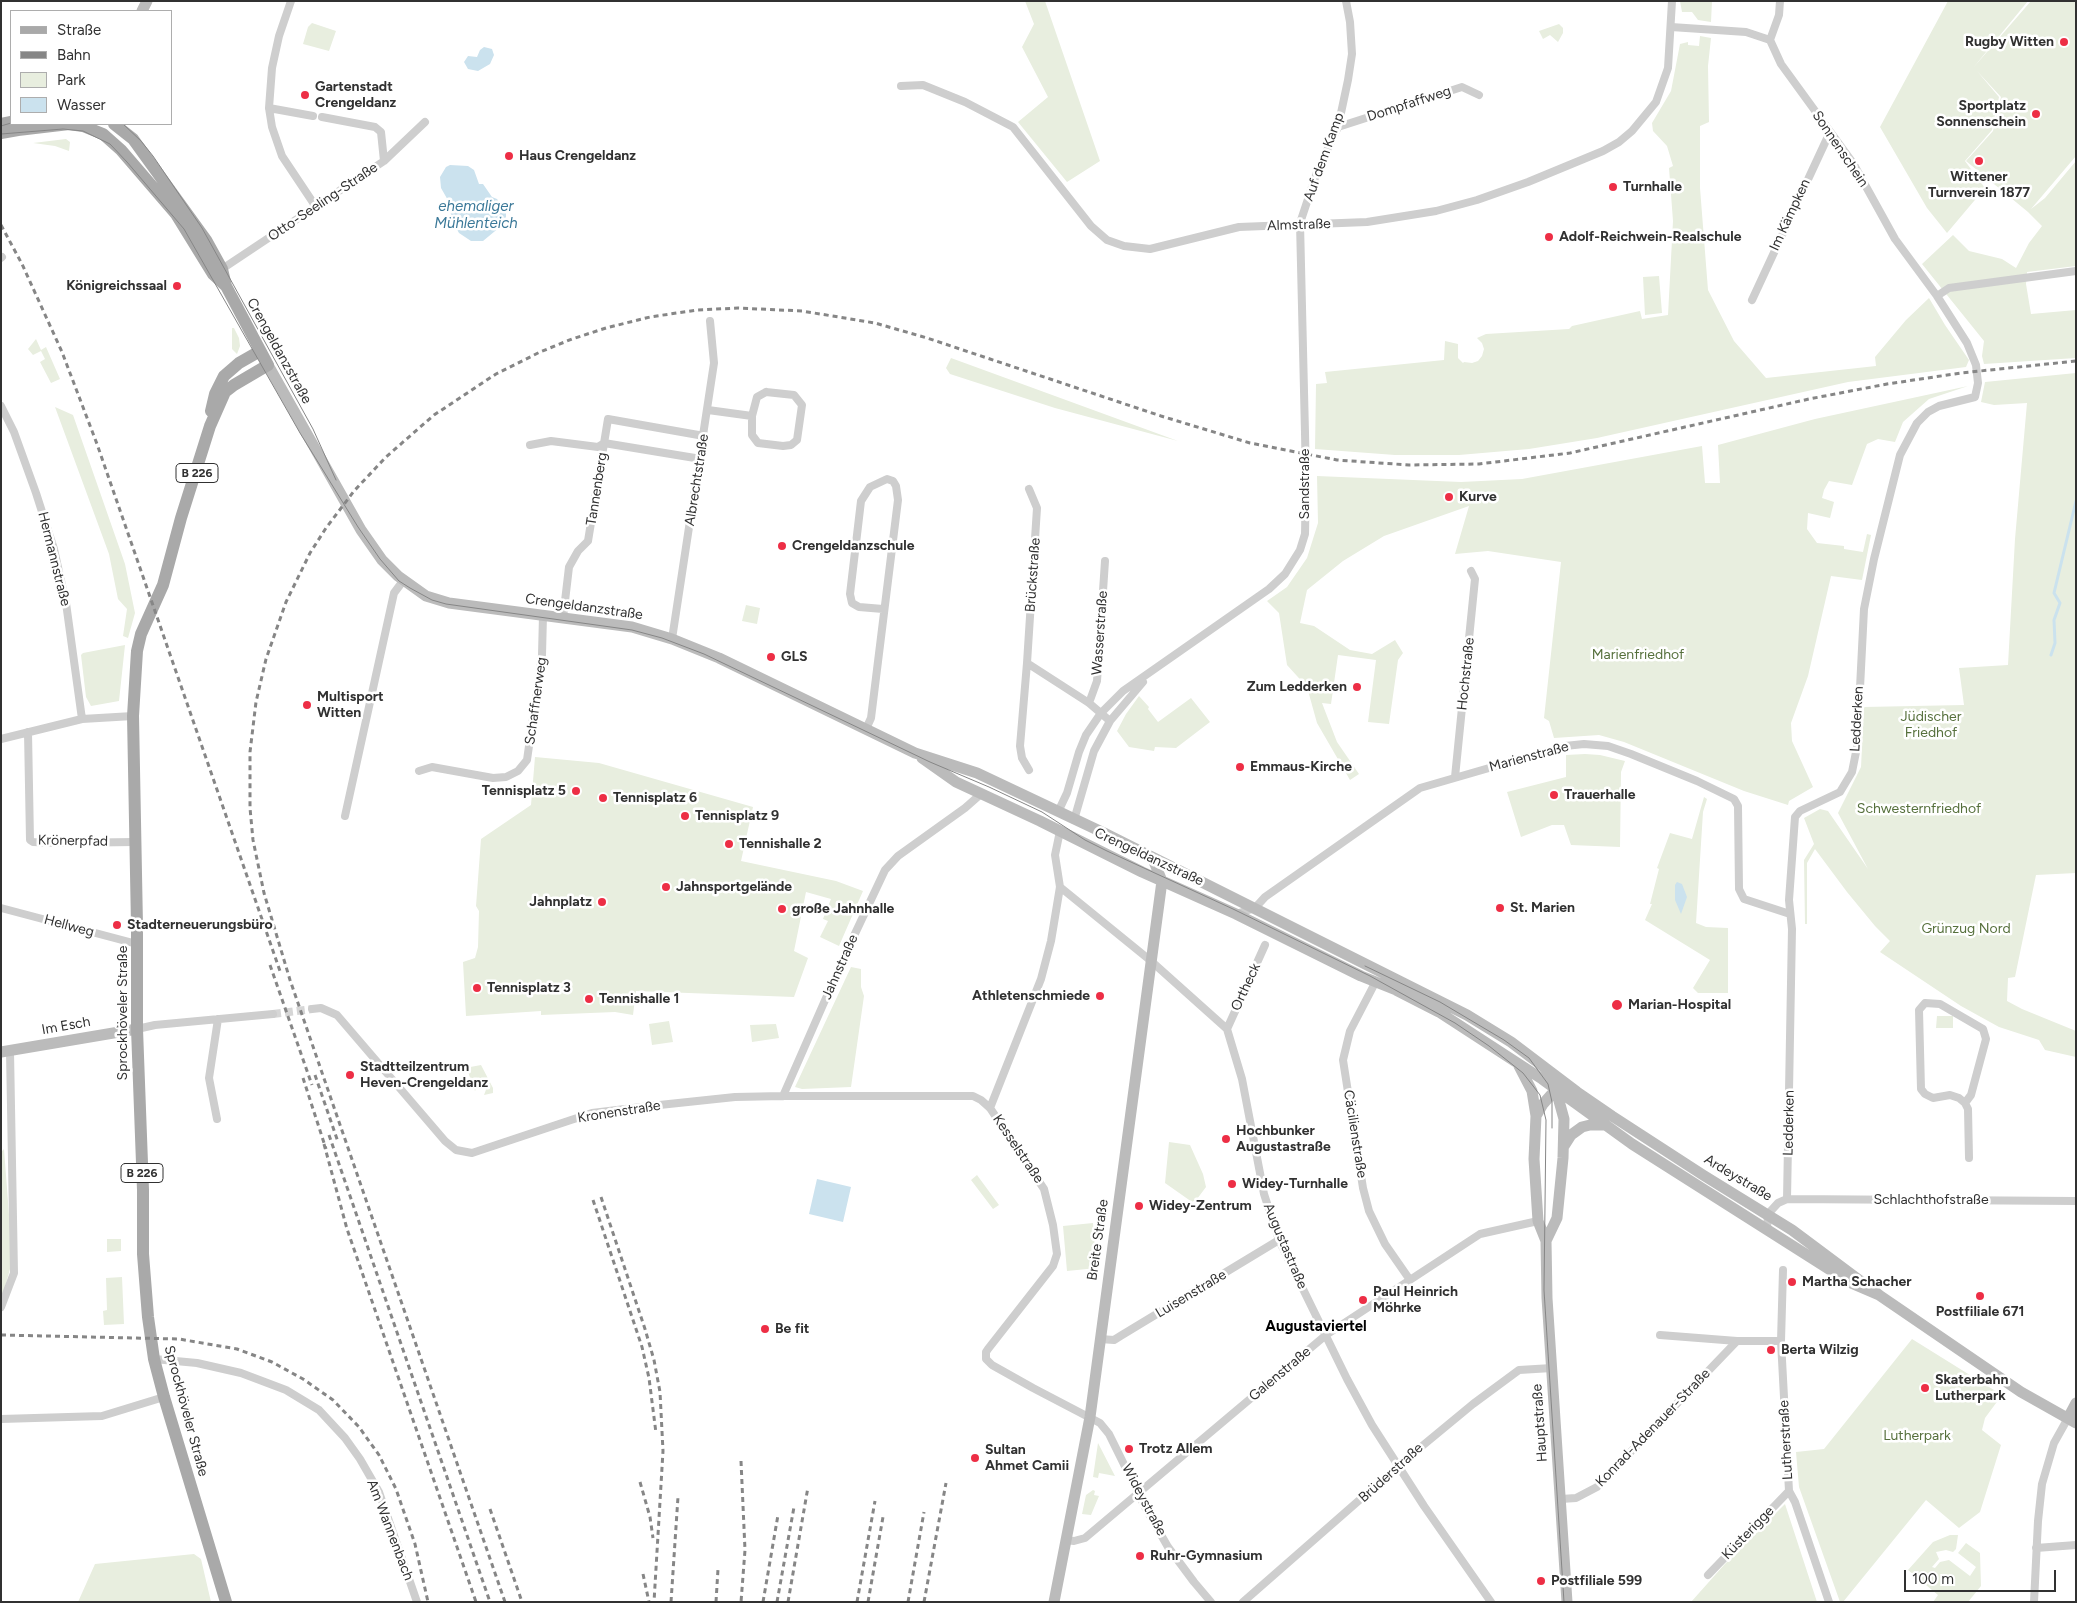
<!DOCTYPE html>
<meta charset="utf-8">
<style>
body{margin:0}
#map{position:relative;width:2077px;height:1603px;overflow:hidden;background:#fff;font-family:Figtree,sans-serif}
canvas{display:block}
.frame{position:absolute;inset:0;border:2px solid #313131;pointer-events:none}
.legend{position:absolute;left:10px;top:10px;width:162px;height:115px;box-sizing:border-box;background:#fff;border:1px solid #adadad;margin:0;padding:6px 9px;list-style:none;font-size:15px;color:#313131}
.legend li{display:flex;align-items:center;gap:10px;height:25px}
.legend b{width:25px;border:1px solid #adadad}
.scale{position:absolute;left:1904px;top:1570px;width:152px;height:22px;box-sizing:border-box;border:2px solid #313131;border-top:0;padding-left:6px;font-size:15px;line-height:18px;white-space:nowrap;color:#313131;-webkit-text-stroke:4px #fff;paint-order:stroke}
</style>
<div id="map">
<canvas width="2077" height="1603"></canvas>
<div class="frame"></div>
<ul class="legend">
<li><b style="height:6px;background:#a9a9a9"></b>Straße</li>
<li><b style="height:6px;background:#868686"></b>Bahn</li>
<li><b style="height:14px;background:#e8eedf"></b>Park</li>
<li><b style="height:14px;background:#cbe2ee"></b>Wasser</li>
</ul>
<div class="scale">100 m</div>
</div>
<script>
const ctx = document.querySelector('canvas').getContext('2d');
ctx.lineJoin = 'round';
function fill(path, color) { ctx.fillStyle = color; ctx.fill(path, 'evenodd'); }
const shape = rows => new Path2D(rows.map(r => 'M' + r).join(''));
function strokePath(path, color, width, dash) { ctx.strokeStyle = color; ctx.lineWidth = width; ctx.lineCap = dash ? 'butt' : 'round'; ctx.setLineDash(dash || []); ctx.stroke(path); }
function write(font, color, halo, rows, align = 'center') {
  ctx.font = font + ' Figtree,sans-serif'; ctx.lineWidth = 5; ctx.setLineDash([]); ctx.textBaseline = 'middle'; ctx.strokeStyle = halo; ctx.fillStyle = color; for (const [text, x, y, turn = 0] of rows) {
    ctx.save(); ctx.translate(x, y); ctx.rotate((+turn || 0) * Math.PI / 180); ctx.textAlign = isNaN(turn) ? turn : align; if (halo) ctx.strokeText(text, 0, 0); ctx.fillText(text, 0, 0); ctx.restore();
  }
}
fill(shape([
 [1025,1,1045,1,1100,161,1067,182,1018,122,1048,97,1022,47,1034,24],
 [1680,1,1712,1,1711,22,1698,20,1692,12,1682,12],
 [1948,1,2028,1,1973,68,2031,1,2076,1,2076,156,2031,209,2045,198,2076,161,2076,266,2027,272,2026,284,2031,314,2076,310,2076,358,1984,364,1982,356,1984,341,1922,264,1953,235,1969,251,2002,259,2016,268,2029,243,2042,226,2028,212,1966,161,1993,131,2001,97,1977,71,1999,97,1992,130,1965,161,1985,188,1947,233,1927,208,1880,127],
 [312,23,336,31,329,51,303,44,308,27],
 [1559,24,1563,28,1563,33,1558,42,1550,35,1543,39,1539,31],
 [1700,36,1711,38,1708,66,1709,122,1700,126,1700,188,1708,290,1734,341,1766,378,1876,366,1875,357,1906,320,1929,298,1945,325,1969,360,1966,367,1848,382,1597,438,1529,449,1459,455,1395,455,1315,449,1316,384,1327,383,1325,372,1444,360,1445,341,1458,344,1458,358,1463,363,1464,362,1472,363,1478,361,1482,356,1484,349,1482,343,1477,338,1486,334,1569,329,1572,326,1640,311,1642,319,1668,315,1673,221,1669,168,1673,166,1667,146,1653,131,1652,123,1671,91,1680,44,1688,42,1688,45,1699,46],
 [66,139,70,142,69,151,55,146,33,143],
 [1659,276,1662,313,1645,315,1643,277],
 [232,328,234,328,239,338,240,346,237,354,232,349],
 [36,339,41,350,46,347,60,379,51,383,40,362,45,359,41,351,33,355,28,349],
 [951,358,1178,441,1055,408,950,374,946,368],
 [2076,373,2076,873,2036,875,2015,977,2008,978,2007,1001,2022,1009,2076,1031,2076,1057,2045,1050,2039,1040,1999,1027,1961,1006,1880,952,1890,941,1875,926,1847,892,1815,849,1807,863,1807,924,1805,924,1804,860,1814,844,1804,818,1820,809,1828,811,1868,869,1838,813,1861,767,1864,707,1964,705,1959,668,2008,665,2015,539,2027,403,1994,405,1981,402,1985,382],
 [1968,386,1929,399,1903,422,1895,442,1878,439,1867,444,1852,485,1829,481,1824,490,1822,498,1834,502,1830,518,1808,513,1807,529,1817,543,1844,546,1844,549,1863,552,1867,534,1871,535,1862,580,1831,576,1808,676,1791,723,1792,741,1813,787,1789,801,1788,805,1744,791,1624,742,1599,735,1554,738,1549,721,1544,718,1561,562,1488,551,1455,554,1469,506,1384,536,1343,561,1307,590,1300,623,1314,626,1350,650,1372,654,1395,640,1403,653,1398,660,1389,724,1368,722,1376,660,1338,655,1331,704,1322,703,1337,742,1359,774,1350,780,1317,723,1307,687,1287,665,1279,613,1267,601,1287,587,1307,558,1318,523,1317,476,1461,482,1522,479,1702,446,1705,483,1720,483,1718,445,1815,419],
 [55,407,73,415,125,564,135,613,128,638,123,636,127,609,118,599,109,554],
 [746,605,760,608,757,624,742,621],
 [125,645,119,701,91,706,86,697,81,655,83,653],
 [1139,696,1149,707,1148,709,1158,722,1191,698,1210,722,1176,748,1155,747,1154,751,1129,747,1117,731,1126,714],
 [1585,754,1600,755,1625,761,1621,772,1620,847,1571,845,1564,825,1552,825,1521,837,1507,792,1566,777,1566,755],
 [535,757,599,763,753,807,741,861,836,881,863,891,839,946,820,937,828,921,823,919,831,899,806,892,794,951,808,958,794,997,636,991,633,1015,615,1012,541,1015,541,1011,466,1016,463,962,475,958,478,947,479,911,476,906,481,839,531,805],
 [1704,797,1707,799,1703,812,1696,923,1706,927,1728,928,1728,993,1698,993,1693,988,1710,960,1645,920,1652,904,1650,904,1659,869,1657,868,1670,833,1692,839],
 [851,967,861,969,861,987,864,996,851,1087,802,1089,795,1087],
 [1937,1016,1953,1016,1953,1028,1936,1028],
 [669,1021,673,1042,652,1045,649,1024],
 [776,1024,779,1038,752,1042,750,1025],
 [481,1065,493,1088,493,1093,484,1095,487,1087,478,1085,475,1091,468,1072,463,1071,465,1068],
 [1169,1142,1190,1145,1203,1174,1206,1187,1197,1199,1192,1202,1165,1183],
 [4,1149,10,1228,10,1269,1,1302,1,1152],
 [977,1175,999,1205,993,1209,971,1180],
 [1093,1223,1097,1268,1067,1271,1063,1226],
 [107,1239,121,1239,121,1251,107,1252],
 [122,1277,124,1324,104,1325,103,1311,107,1310,106,1278],
 [1912,1339,2002,1395,1985,1418,1982,1430,2001,1445,1980,1512,1959,1528,1926,1500,1843,1602,1840,1602,1799,1487,1796,1452,1824,1449],
 [1098,1443,1115,1476,1099,1473,1098,1478,1093,1477],
 [1093,1490,1095,1491,1094,1495,1099,1496,1091,1515,1082,1514,1086,1495],
 [1785,1504,1817,1602,1691,1602,1724,1565],
 [1950,1535,1958,1535,1956,1549,1953,1552,1946,1550,1936,1552,1939,1559,1932,1567,1935,1568,1940,1562,1949,1560,1970,1576,1976,1567,1958,1553,1966,1543,1980,1553,1981,1586,1968,1602,1933,1602,1938,1595,1908,1570,1933,1542],
 [194,1554,201,1559,211,1602,78,1602,95,1564]
]), '#e8eedf');
fill(shape([
 [484,47,492,49,494,55,490,64,478,71,468,69,464,62,468,56,477,57,480,50],
 [450,165,468,166,474,170,479,184,483,184,492,197,497,199,506,212,506,222,483,241,471,241,459,233,452,221,449,202,441,188,440,177,446,167],
 [1677,882,1682,884,1687,897,1681,914,1675,900,1675,885],
 [817,1179,851,1187,843,1222,809,1214]
]), '#cbe2ee');
strokePath(shape([
 [2051,655,2055,643,2054,620,2060,603,2054,593,2076,501]
]), '#cbe2ee', 3);
strokePath(shape([
 [273,1014,312,1009]
]), '#d6d6d6', 8, [8, 4]);
strokePath(shape([
 [291,1,279,36,272,68,269,108,272,127,282,156,316,207],
 [1671,27,1746,32,1770,40,1781,64,1853,163,1895,239,1937,296,1967,343,1976,365,1978,383,1975,397,1939,406,1928,412,1917,423,1900,455,1874,559,1864,609,1857,747,1852,772,1840,792,1800,811,1795,817,1789,900,1792,929,1787,1199],
 [1770,40,1779,15,1780,1],
 [901,86,923,85,965,102,1013,127,1091,226,1107,240,1124,246,1150,249,1239,227,1367,222,1436,211,1477,200,1528,182,1603,151,1619,142,1632,131,1656,102,1668,68,1672,1],
 [269,108,313,116],
 [322,117,375,127,381,132,384,161],
 [1338,127,1462,87,1479,95],
 [1,258,2,257],
 [219,271,384,161,425,122],
 [1937,296,1949,288,2076,271],
 [1752,300,1830,132],
 [766,392,794,395,802,405,797,440,791,445,783,446,758,443,752,435,752,416,757,397,766,392],
 [1,406,14,432,36,493,54,549,66,603,82,719],
 [708,410,752,416],
 [1305,433,1300,223,1317,172,1338,127,1348,80,1352,54,1350,22,1346,1],
 [530,445,551,441,598,447,604,443,701,459],
 [1029,489,1037,508,1027,663,1089,703,1110,721],
 [563,618,569,567,578,551,588,541,608,419,704,436],
 [672,639,714,363,710,321],
 [1027,663,1020,746,1022,758,1029,770],
 [1089,703,1097,681,1105,561],
 [866,729,871,718,898,500,896,486,893,481,887,479,870,487,861,501,850,594,852,603,859,607,883,609],
 [28,732,30,840,33,842,56,843,135,842],
 [1,739,82,719,133,716],
 [419,771,432,767,493,778,506,777,518,771,527,760,542,655,543,615],
 [1455,777,1475,579,1471,571],
 [1058,812,1067,793,1079,752,1086,735,1101,713,1123,691,1269,589,1285,574,1300,550,1305,534,1306,482],
 [345,816,394,593,403,581],
 [1074,820,1094,751,1110,721,1143,682],
 [1060,887,1151,961,1227,1029,1242,1079,1264,1194,1279,1240,1347,1379,1372,1425,1424,1506,1491,1602],
 [1,908,137,944],
 [1236,914,1255,908,1265,897,1420,788,1565,746,1584,744,1608,746,1631,754,1697,781,1734,799,1738,806,1739,889,1744,899,1790,914],
 [1375,983,1350,1031,1343,1060,1363,1188,1369,1211,1385,1244,1410,1280],
 [312,1009,321,1008,337,1015,445,1141,456,1150,472,1153,592,1113,650,1106,735,1097,783,1096,973,1096,981,1100,990,1108,1044,1189,1053,1225,1057,1254,1053,1266,988,1349,986,1352,986,1359,992,1365,1033,1388,1100,1423,1109,1434,1145,1507,1168,1547,1194,1582,1211,1602],
 [137,1029,155,1025,273,1014],
 [1227,1029,1265,945],
 [783,1096,844,957,885,870,898,856,965,808,982,793],
 [1965,1103,1971,1095,1986,1039,1983,1029,1940,1004,1925,1003,1919,1010,1921,1089,1925,1094,1933,1098,1950,1095,1959,1098,1965,1103,1968,1109,1969,1158],
 [990,1108,1041,979,1051,941,1060,887,1055,855,1060,831],
 [217,1119,209,1078,218,1019],
 [1767,1229,1768,1214,1778,1203,1787,1199,2076,1201],
 [1783,1270,1781,1341,1789,1491,1795,1502,1829,1602],
 [1,1307,14,1273,10,1051],
 [1660,1335,1737,1341],
 [1100,1339,1114,1340,1122,1335,1279,1240],
 [154,1359,197,1363,241,1373,286,1390,319,1410,345,1438,360,1459,379,1492,417,1602],
 [1,1419,102,1416,164,1397],
 [1561,1499,1576,1498,1597,1487,1737,1341,1781,1341],
 [1066,1540,1074,1541,1085,1538,1326,1335,1480,1234,1538,1221],
 [2036,1548,2076,1545],
 [1708,1575,1789,1491],
 [1243,1602,1404,1461,1473,1404,1519,1370,1552,1368],
 [2034,1602,2038,1521,2042,1484,2054,1443,2068,1418]
]), '#cecece', 8);
strokePath(shape([
 [142,11,147,1],
 [268,365,361,530,382,560,398,576,426,596,449,603,632,627,672,639,719,658,915,753,977,773,1104,833,1467,1015,1511,1042,1577,1092,1612,1116,1703,1175,1792,1230,1879,1295],
 [922,758,956,782,1040,821,1142,872,1236,914,1361,976,1396,990,1439,1012,1542,1079,1632,1144,1851,1283,1879,1295,2021,1392,2076,1423],
 [1,1052,137,1029],
 [1519,1066,1532,1091,1536,1116],
 [1563,1091,1551,1095,1543,1104,1536,1116,1534,1159,1538,1221,1546,1241,1547,1298,1567,1602],
 [1564,1146,1571,1135,1582,1127,1590,1125,1605,1125],
 [1546,1241,1557,1218,1563,1158,1564,1119,1556,1090],
 [2068,1418,2076,1403],
 [1054,1602,1090,1417,1162,881,1152,857]
]), '#bbb', 11);
strokePath(shape([
 [1,124,11,122],
 [114,124,133,139,206,240,222,269,226,286,268,365,234,385,225,392,210,426,181,518,163,585,141,634,137,651,133,716,137,926,137,1029,143,1190,143,1254,148,1317,154,1359,164,1397,226,1602],
 [1,133,18,130,69,124,83,126,103,134,121,150,176,214,213,274,226,286],
 [211,411,215,394,224,376,239,363,260,351]
]), '#a9a9a9', 12);
strokePath(shape([
 [123,124,141,141,153,156,202,228,313,429,336,480],
 [1,126,11,123],
 [1,134,63,129,83,131,110,144,127,162,184,229,300,433,358,527,380,559,399,581,410,588,432,600,446,604,632,630,662,638,704,654,930,762,989,787,1042,812,1085,840,1107,851,1233,909,1370,976,1455,1023,1489,1046,1523,1073,1540,1095,1546,1120,1544,1290,1564,1602],
 [1365,966,1440,1002,1504,1040,1529,1058,1548,1084,1552,1102,1552,1128]
]), '#868686', 1);
strokePath(shape([
 [1,225,22,264,62,352,97,444,281,974],
 [270,965,312,1085],
 [315,1075,338,1142],
 [303,1078,326,1149],
 [329,1135,490,1602],
 [324,1144,347,1229,476,1602],
 [601,1197,645,1329,654,1360,660,1392,663,1451,654,1602],
 [593,1200,642,1347,649,1378,656,1433],
 [1,1335,179,1339,237,1349,272,1362,303,1379,333,1400,359,1427,379,1455,396,1489,415,1544,428,1602],
 [741,1461,745,1550,741,1602],
 [640,1482,650,1517,653,1538],
 [490,1509,522,1602],
 [643,1574,649,1602],
 [505,1602,290,980,264,893,253,840,250,808,250,752,256,702,266,659,286,602,310,553,326,528,354,491,386,457,434,415,496,374,540,352,572,339,606,328,650,317,697,310,738,308,802,311,875,323,927,338,1161,416,1250,443,1337,460,1409,465,1479,464,1570,453,1809,399,1887,384,1961,373,2076,361],
 [671,1602,678,1497],
 [716,1602,718,1569],
 [763,1602,778,1515],
 [777,1602,794,1507],
 [788,1602,808,1487],
 [857,1602,875,1501],
 [868,1602,883,1517],
 [908,1602,924,1512],
 [924,1602,946,1483]
]), '#868686', 3, [5, 4]);
strokePath(shape([
 [1305,433,1306,482]
]), '#cecece', 8);
for (const [x, y, r, color] of [
 [2064,42,5,"#ed2e45"],
 [305,95,5,"#ed2e45"],
 [2036,114,5,"#ed2e45"],
 [509,156,5,"#ed2e45"],
 [1979,161,5,"#ed2e45"],
 [1613,187,5,"#ed2e45"],
 [1549,237,5,"#ed2e45"],
 [177,286,5,"#ed2e45"],
 [1449,497,5,"#ed2e45"],
 [782,546,5,"#ed2e45"],
 [771,657,5,"#ed2e45"],
 [1357,687,5,"#ed2e45"],
 [307,705,5,"#ed2e45"],
 [1240,767,5,"#ed2e45"],
 [576,791,5,"#ed2e45"],
 [1554,795,5,"#ed2e45"],
 [603,798,5,"#ed2e45"],
 [685,816,5,"#ed2e45"],
 [729,844,5,"#ed2e45"],
 [666,887,5,"#ed2e45"],
 [602,902,5,"#ed2e45"],
 [1500,908,5,"#ed2e45"],
 [782,909,5,"#ed2e45"],
 [117,925,5,"#ed2e45"],
 [477,988,5,"#ed2e45"],
 [1100,996,5,"#ed2e45"],
 [589,999,5,"#ed2e45"],
 [1617,1005,6,"#ed2e45"],
 [350,1075,5,"#ed2e45"],
 [1226,1139,5,"#ed2e45"],
 [1232,1184,5,"#ed2e45"],
 [1139,1206,5,"#ed2e45"],
 [1792,1282,5,"#ed2e45"],
 [1980,1296,5,"#ed2e45"],
 [1363,1300,5,"#ed2e45"],
 [765,1329,5,"#ed2e45"],
 [1771,1350,5,"#ed2e45"],
 [1925,1388,5,"#ed2e45"],
 [1129,1449,5,"#ed2e45"],
 [975,1458,5,"#ed2e45"],
 [1140,1556,5,"#ed2e45"],
 [1541,1581,5,"#ed2e45"]
]) { const dot = new Path2D(); dot.arc(x, y, r, 0, 2 * Math.PI); ctx.fillStyle = color; ctx.fill(dot); strokePath(dot, '#fff', 2); }
for (const [x, y, w] of [
 [197,473,42],
 [142,1173,42]
]) { const box = new Path2D(); box.roundRect(x - w / 2, y - 9.5, w, 19, 4); ctx.fillStyle = '#fff'; ctx.fill(box); strokePath(box, '#313131', 1); }
write('bold 12px', '#313131', null, [
 ["B 226",197,473],
 ["B 226",142,1173]
]);
write('bold 14px', '#313131', '#fff', [
 ["Rugby Witten",2054,42,"right"],
 ["Gartenstadt",315,87],
 ["Crengeldanz",315,103],
 ["Sportplatz",2026,106,"right"],
 ["Sonnenschein",2026,122,"right"],
 ["Haus Crengeldanz",519,156],
 ["Wittener",1979,177,"center"],
 ["Turnverein 1877",1979,193,"center"],
 ["Turnhalle",1623,187],
 ["Adolf-Reichwein-Realschule",1559,237],
 ["Königreichssaal",167,286,"right"],
 ["Kurve",1459,497],
 ["Crengeldanzschule",792,546],
 ["GLS",781,657],
 ["Zum Ledderken",1347,687,"right"],
 ["Multisport",317,697],
 ["Witten",317,713],
 ["Emmaus-Kirche",1250,767],
 ["Tennisplatz 5",566,791,"right"],
 ["Trauerhalle",1564,795],
 ["Tennisplatz 6",613,798],
 ["Tennisplatz 9",695,816],
 ["Tennishalle 2",739,844],
 ["Jahnsportgelände",676,887],
 ["Jahnplatz",592,902,"right"],
 ["St. Marien",1510,908],
 ["große Jahnhalle",792,909],
 ["Stadterneuerungsbüro",127,925],
 ["Tennisplatz 3",487,988],
 ["Athletenschmiede",1090,996,"right"],
 ["Tennishalle 1",599,999],
 ["Marian-Hospital",1628,1005],
 ["Stadtteilzentrum",360,1067],
 ["Heven-Crengeldanz",360,1083],
 ["Hochbunker",1236,1131],
 ["Augustastraße",1236,1147],
 ["Widey-Turnhalle",1242,1184],
 ["Widey-Zentrum",1149,1206],
 ["Martha Schacher",1802,1282],
 ["Paul Heinrich",1373,1292],
 ["Möhrke",1373,1308],
 ["Postfiliale 671",1980,1312,"center"],
 ["Be fit",775,1329],
 ["Berta Wilzig",1781,1350],
 ["Skaterbahn",1935,1380],
 ["Lutherpark",1935,1396],
 ["Trotz Allem",1139,1449],
 ["Sultan",985,1450],
 ["Ahmet Camii",985,1466],
 ["Ruhr-Gymnasium",1150,1556],
 ["Postfiliale 599",1551,1581]
], 'left');
write('14px', '#313131', '#fff', [
 ["Dompfaffweg",1409,104,-18],
 ["Sonnenschein",1840,149,56],
 ["Auf dem Kamp",1324,157,-70],
 ["Otto-Seeling-Straße",323,202,-34],
 ["Im Kämpken",1790,215,-65],
 ["Almstraße",1299,225,-2],
 ["Crengeldanzstraße",279,351,61],
 ["Albrechtstraße",697,480,-81],
 ["Sandstraße",1305,484,-90],
 ["Tannenberg",597,489,-81],
 ["Hermannstraße",54,559,76],
 ["Brückstraße",1033,575,-86],
 ["Crengeldanzstraße",584,607,8],
 ["Wasserstraße",1100,633,-86],
 ["Hochstraße",1466,674,-84],
 ["Schaffnerweg",536,701,-82],
 ["Ledderken",1857,719,-87],
 ["Marienstraße",1529,757,-15],
 ["Krönerpfad",73,841,1],
 ["Crengeldanzstraße",1149,857,25],
 ["Hellweg",69,926,15],
 ["Jahnstraße",840,967,-66],
 ["Ortheck",1246,987,-65],
 ["Sprockhöveler Straße",123,1013,-90],
 ["Im Esch",66,1026,-10],
 ["Kronenstraße",619,1112,-9],
 ["Ledderken",1789,1123,-89],
 ["Cäcilienstraße",1355,1134,81],
 ["Kesselstraße",1018,1149,56],
 ["Ardeystraße",1738,1178,31],
 ["Schlachthofstraße",1931,1200],
 ["Breite Straße",1098,1240,-82],
 ["Augustastraße",1285,1246,67],
 ["Luisenstraße",1191,1294,-31],
 ["Galenstraße",1280,1374,-40],
 ["Sprockhöveler Straße",186,1411,75],
 ["Hauptstraße",1540,1423,-94],
 ["Konrad-Adenauer-Straße",1653,1428,-46],
 ["Lutherstraße",1786,1440,-93],
 ["Brüderstraße",1391,1473,-42],
 ["Wideystraße",1144,1500,62],
 ["Am Wannenbach",390,1530,69],
 ["Küsterigge",1748,1533,-46]
]);
write('14px', '#56703c', '#fff', [
 ["Marienfriedhof",1638,655],
 ["Jüdischer",1931,717],
 ["Friedhof",1931,733],
 ["Schwesternfriedhof",1919,809],
 ["Grünzug Nord",1966,929],
 ["Lutherpark",1917,1436]
]);
write('italic 15px', '#3a7898', '#fff', [
 ["ehemaliger",476,207],
 ["Mühlenteich",476,224]
]);
write('bold 15px', '#000', '#fff', [
 ["Augustaviertel",1316,1327]
]);
</script>
